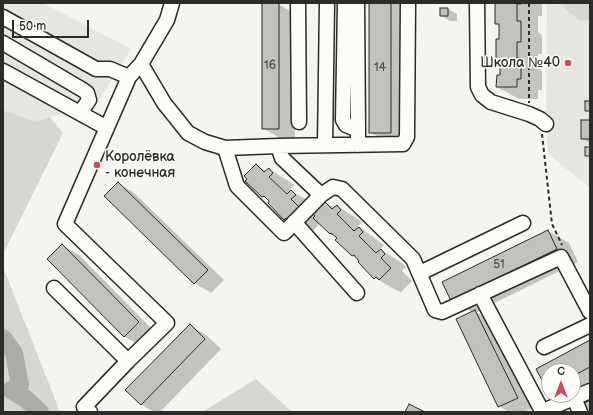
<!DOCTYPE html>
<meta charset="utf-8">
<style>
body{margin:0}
#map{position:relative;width:593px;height:415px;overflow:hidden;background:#f5f4ef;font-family:"Balsamiq Sans",sans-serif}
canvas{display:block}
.frame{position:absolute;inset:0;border:4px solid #2b2b2b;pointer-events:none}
.north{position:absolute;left:541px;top:363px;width:40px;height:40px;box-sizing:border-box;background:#fdfcf7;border:1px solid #a9a8a5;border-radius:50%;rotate:0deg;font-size:11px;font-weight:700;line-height:16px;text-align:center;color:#2b2b2b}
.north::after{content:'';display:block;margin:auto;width:14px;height:18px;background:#d1495b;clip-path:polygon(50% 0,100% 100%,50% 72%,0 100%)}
.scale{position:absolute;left:12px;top:20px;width:77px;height:18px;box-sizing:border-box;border:2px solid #2b2b2b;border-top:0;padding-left:5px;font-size:12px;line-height:14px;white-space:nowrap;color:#2b2b2b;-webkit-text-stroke:3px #fdfcf7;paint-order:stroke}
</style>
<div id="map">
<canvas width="593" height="415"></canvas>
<div class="frame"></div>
<div class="north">С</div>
<div class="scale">50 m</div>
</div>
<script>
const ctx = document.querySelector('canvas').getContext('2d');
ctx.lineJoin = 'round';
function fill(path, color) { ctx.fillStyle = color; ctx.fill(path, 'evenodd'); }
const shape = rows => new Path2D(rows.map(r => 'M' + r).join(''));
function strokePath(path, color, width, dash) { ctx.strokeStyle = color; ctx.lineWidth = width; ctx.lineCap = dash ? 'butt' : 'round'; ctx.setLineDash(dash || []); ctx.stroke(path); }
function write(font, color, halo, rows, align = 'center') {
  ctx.font = font + ' "Balsamiq Sans",sans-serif'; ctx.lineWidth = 3; ctx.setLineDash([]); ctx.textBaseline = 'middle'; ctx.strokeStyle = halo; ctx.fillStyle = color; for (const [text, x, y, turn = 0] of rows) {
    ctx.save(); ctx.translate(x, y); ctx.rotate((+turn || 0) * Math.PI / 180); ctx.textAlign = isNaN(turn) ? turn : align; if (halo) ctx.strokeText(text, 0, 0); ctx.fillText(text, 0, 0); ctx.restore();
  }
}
fill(shape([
 [3,3,43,3,131,49,97,103,35,122,3,110],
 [547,3,590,3,590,186,588,186,548,154,546,124]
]), '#e6e5e0');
fill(shape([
 [562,3,590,3,590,20,579,20,565,9],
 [3,110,35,122,50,117,63,133,3,254],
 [3,267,60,412,3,412],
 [256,379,292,412,201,412,202,412]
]), '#d7d6d2');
fill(shape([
 [370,3,412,3,412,145,392,145,370,132],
 [496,3,542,3,542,16,538,16,538,32,542,35,542,54,538,54,538,68,542,71,542,90,538,90,538,99,519,99,497,87,501,76,501,64,497,61,500,40,500,26,496,24],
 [278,4,295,14,295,138,280,138,263,128],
 [448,9,457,14,457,21,450,21,441,15],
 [590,121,590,143,582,138],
 [256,166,267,171,269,169,290,182,294,185,290,190,313,204,324,202,335,208,337,206,358,219,362,222,358,226,384,245,380,249,383,251,402,263,406,267,402,271,412,281,401,292,396,290,375,278,361,260,353,256,337,240,339,238,330,234,320,223,311,233,285,219,271,201,263,197],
 [118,183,134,193,224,280,211,293,195,283,105,196],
 [548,231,569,243,578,262,476,312,492,321,534,407,524,412,509,412,499,406,472,312,452,301],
 [62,245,79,255,155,332,141,346,125,337,48,259],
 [190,325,206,335,221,349,160,412,154,412,142,405,127,390],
 [590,341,590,390,569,401,558,395,573,395,573,371,549,371,549,390,548,389,537,369]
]), '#0003');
strokePath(shape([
 [3,338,14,353,20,385,11,390,26,399,40,412]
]), '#adaca9', 18);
const building = shape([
 [262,3,279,3,279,129,262,129,262,3],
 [369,3,391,3,391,133,369,133,369,3],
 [495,3,521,3,521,4,517,4,517,21,521,21,521,42,517,42,517,58,521,58,521,79,517,79,517,87,496,87,497,75,500,75,500,62,496,62,496,39,499,39,499,24,495,24,495,3],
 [440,8,448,8,448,16,440,16,440,8],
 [585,101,590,101,590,111,585,111,585,101],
 [581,120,590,120,590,139,581,139,581,120],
 [585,147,590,147,590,156,585,156,585,147],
 [256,164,264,172,269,168,273,173,269,177,287,194,291,190,296,195,291,199,301,209,289,221,286,218,284,220,268,203,269,201,264,196,262,197,245,181,247,179,244,176,256,164],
 [118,182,208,270,194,284,104,196,118,182],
 [324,201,332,209,337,205,341,210,337,214,354,231,359,227,363,232,359,236,376,253,381,249,385,254,381,258,391,268,379,280,376,277,374,279,358,262,359,261,354,255,352,256,335,240,337,238,331,233,330,234,313,218,315,216,312,213,324,201],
 [548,230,557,249,451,301,442,282,548,230],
 [62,244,139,322,124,337,47,259,62,244],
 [475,310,518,398,498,407,456,319,475,310],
 [190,324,205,339,141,405,125,390,190,324],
 [590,340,590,367,573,376,573,371,549,371,549,389,547,390,536,369,590,340],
 [590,400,590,412,587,412,583,404,590,400],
 [409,404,425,412,405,412,409,404]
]);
fill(building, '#c2c1be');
strokePath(building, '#2b2b2b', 1);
const minor = shape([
 [298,3,299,122],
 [345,3,343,120,346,125,358,130,358,145],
 [357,3,358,130],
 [408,3,407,137,403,144,278,146,282,158,321,195,333,187,342,189,413,259,435,310,442,312,561,257,590,312],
 [477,3,478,87,482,95,491,102,529,114,540,119,546,124],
 [3,17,96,69,110,69,129,77],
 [3,43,83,90,87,93,89,100,80,113],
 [141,64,164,103,188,133,205,142,225,148,278,146],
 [3,71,107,128],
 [325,145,327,3],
 [225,148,237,186,284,233,321,195],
 [294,222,357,293],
 [420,273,523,223],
 [54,288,128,361,167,323,65,224,129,77,141,64,167,20,172,3],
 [480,294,542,411],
 [544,347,590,325],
 [574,398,580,412],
 [90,412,84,407,128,361],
 [541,412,590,391]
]);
strokePath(minor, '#2b2b2b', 17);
strokePath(shape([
 [529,3,529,103],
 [542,134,552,224,562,245]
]), '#2b2b2b', 2, [4, 3]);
strokePath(minor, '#fdfcf7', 14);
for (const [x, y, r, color] of [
 [568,63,4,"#d1495b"],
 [97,165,4,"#d1495b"]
]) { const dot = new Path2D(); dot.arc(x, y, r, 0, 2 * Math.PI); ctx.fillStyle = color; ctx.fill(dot); strokePath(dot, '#fdfcf7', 1.5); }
write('12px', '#515050', null, [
 ["16",270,66],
 ["14",380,68],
 ["51",499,265]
]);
write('14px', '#2b2b2b', '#fdfcf7', [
 ["Школа №40",560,63],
 ["Королёвка",105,157,"left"],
 ["- конечная",105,173,"left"]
], 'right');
</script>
